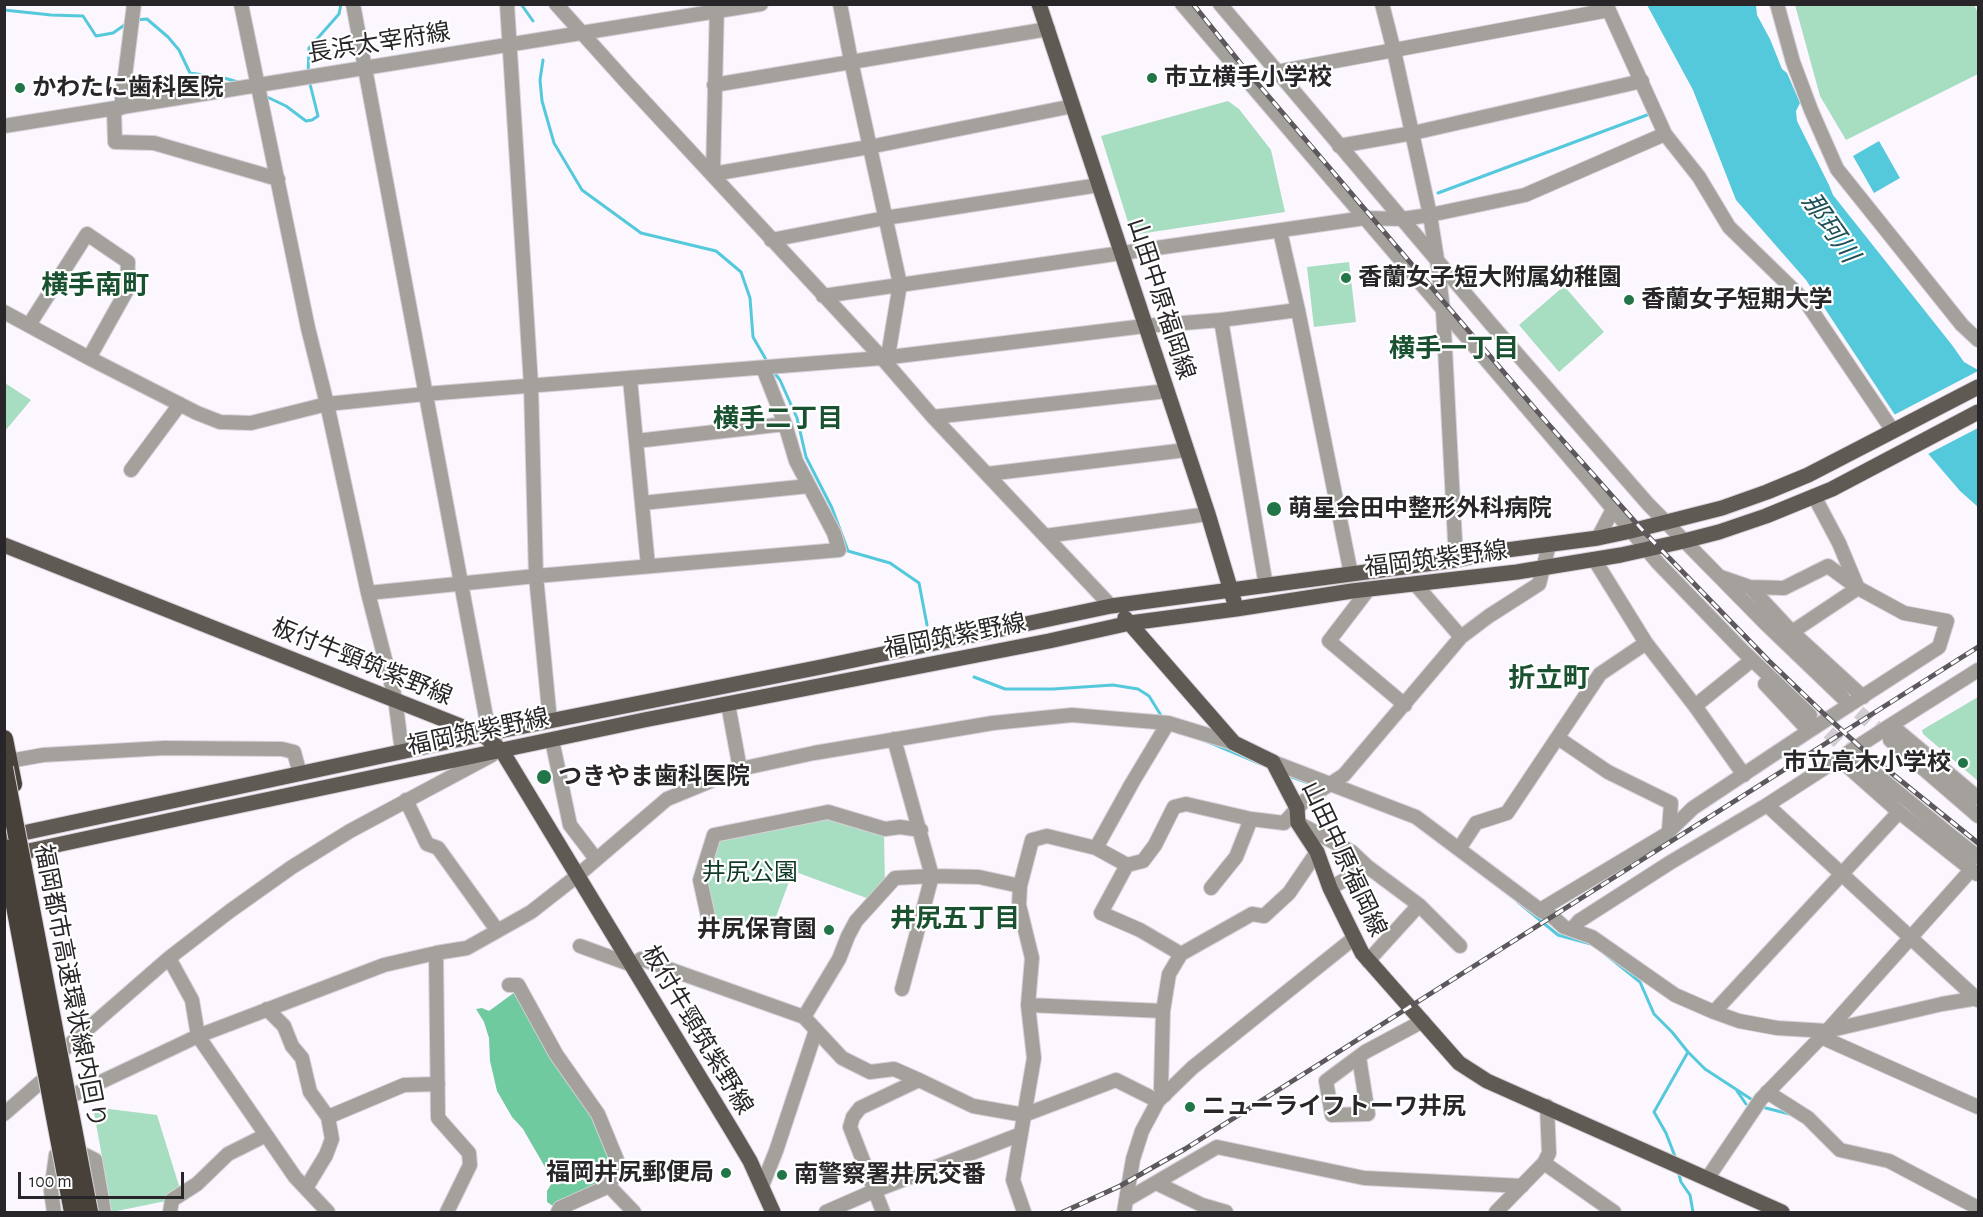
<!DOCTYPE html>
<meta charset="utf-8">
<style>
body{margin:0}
#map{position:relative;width:1983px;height:1217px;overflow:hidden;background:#fcf6fe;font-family:"Alegreya Sans",sans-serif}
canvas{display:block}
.frame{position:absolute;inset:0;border:6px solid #292629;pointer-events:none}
.scale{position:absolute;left:18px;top:1172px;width:166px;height:27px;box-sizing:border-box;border:3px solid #292629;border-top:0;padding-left:8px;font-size:18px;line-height:21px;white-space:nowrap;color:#292629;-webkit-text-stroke:4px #fff;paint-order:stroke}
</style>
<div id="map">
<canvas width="1983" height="1217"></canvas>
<div class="frame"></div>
<div class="scale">100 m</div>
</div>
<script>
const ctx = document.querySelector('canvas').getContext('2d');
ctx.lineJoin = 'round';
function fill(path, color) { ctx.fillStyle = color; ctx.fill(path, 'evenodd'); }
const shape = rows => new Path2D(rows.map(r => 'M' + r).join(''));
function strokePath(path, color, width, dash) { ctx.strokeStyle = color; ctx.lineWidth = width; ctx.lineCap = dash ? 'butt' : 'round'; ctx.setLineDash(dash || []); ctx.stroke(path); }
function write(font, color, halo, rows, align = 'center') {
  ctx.font = font + ' "Alegreya Sans","Noto Sans JP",sans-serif'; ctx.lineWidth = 4.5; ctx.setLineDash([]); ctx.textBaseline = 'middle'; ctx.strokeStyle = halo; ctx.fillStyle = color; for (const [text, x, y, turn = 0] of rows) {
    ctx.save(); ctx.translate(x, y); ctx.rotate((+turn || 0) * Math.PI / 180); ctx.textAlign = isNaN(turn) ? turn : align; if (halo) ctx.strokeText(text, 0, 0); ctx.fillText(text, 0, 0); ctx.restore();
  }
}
fill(shape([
 [1795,5,1974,5,1978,13,1978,74,1846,140,1820,96],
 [1228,101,1239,109,1271,150,1285,212,1132,235,1101,136],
 [1349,262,1356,322,1314,327,1307,267],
 [1564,286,1604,332,1559,372,1519,325],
 [5,383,31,400,5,431],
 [1978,697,1978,781,1923,734,1922,730],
 [831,816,884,833,885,886,872,900,793,871,770,933,717,923,707,883,718,838],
 [93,1107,157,1115,180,1189,166,1201,112,1212]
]), '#a7ddc1');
fill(shape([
 [515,992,598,1126,612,1165,605,1184,553,1206,547,1202,547,1191,553,1181,523,1129,512,1117,497,1091,490,1061,489,1038,484,1022,476,1009,482,1008,489,1011]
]), '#70caa0');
fill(shape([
 [1647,5,1756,5,1757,15,1770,39,1782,69,1787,73,1800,103,1796,111,1797,121,1829,185,1833,195,1952,345,1964,362,1978,370,1978,507,1960,491,1895,415,1806,280,1736,200,1693,90],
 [1879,141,1900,178,1874,193,1853,156]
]), '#55c9dc');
fill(shape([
 [1978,371,1978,428,1926,455,1892,416]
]), '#fcf6fe');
strokePath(shape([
 [521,4,533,21],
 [4,10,51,15,83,16,96,36,113,33,126,24],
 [135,20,147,19,168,37,179,50,190,73,224,78,238,82],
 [543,60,540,80,542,101,554,143,582,190,641,233,716,251,741,272,750,298,753,337,768,363],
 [308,74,309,48,339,14,341,4],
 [265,96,286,106,306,121,312,120,318,116,309,80],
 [1438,193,1647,115],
 [773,371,780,380,797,418,806,457,832,508,848,551,890,563,919,583,927,625],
 [974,677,1005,689,1053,689,1113,685,1138,689,1149,696,1162,717],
 [1206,741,1261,764],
 [1286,775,1317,786],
 [1518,902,1558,935,1591,944],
 [1604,953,1640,982,1654,1014,1672,1032,1688,1052,1705,1069,1754,1101],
 [1737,1091,1746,1104],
 [1762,1107,1793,1115],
 [1676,1159,1666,1133,1654,1112,1688,1052],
 [1678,1171,1681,1182,1690,1195,1693,1212]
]), '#55c9dc', 3);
strokePath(shape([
 [1843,698,1888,738],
 [1813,718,1857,759]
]), '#d2ccd3', 14, [14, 7]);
const minor = shape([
 [241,4,308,328,327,404,368,593,395,698,402,752],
 [353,4,489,733,495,741],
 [507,4,531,385,536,576,550,721],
 [556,4,627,83,882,358,1145,326,1221,320,1298,310,1351,574],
 [717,4,713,174,869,147,1073,106],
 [1182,4,1593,485,1658,563,1743,651,1810,715],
 [1220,4,1491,324,1648,504,1768,626,1843,698],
 [1382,4,1394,51,1430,215,1437,259,1443,310,1456,560],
 [1606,4,1665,134,1699,177,1729,227,1806,302,1893,431],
 [1777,4,1793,62,1811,110,1837,169,1962,325,1978,340],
 [1276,72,1609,10],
 [714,85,1048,29],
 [121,108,134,4],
 [114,109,115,142,154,143,278,179],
 [4,126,761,4],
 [1339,146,1413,133,1642,81],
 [1280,231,1298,310],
 [771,240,885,218,1099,185],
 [823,296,1365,218,1402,219,1430,215,1525,195,1665,134],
 [4,312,89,358,197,413,220,422,251,423,327,404,425,394,882,358,889,350,900,284,851,61,840,4],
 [1221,320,1266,586],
 [29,325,87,234,128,262,127,290,89,358],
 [882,358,933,417,1111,606],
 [630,379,648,566],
 [933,417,1167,391],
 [636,441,785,424],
 [131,470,180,404],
 [987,474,1186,450],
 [1814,496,1839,543,1857,586],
 [642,503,809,486],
 [1045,536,1208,514],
 [1598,538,1613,509],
 [1594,559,1646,643,1695,706,1744,775],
 [1721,577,1750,587,1792,632,1863,697],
 [1416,585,1461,637],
 [1750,587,1784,588,1828,566,1858,588],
 [1368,590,1329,641,1405,705],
 [368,593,536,576,839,550,834,533,796,461,785,424,763,368],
 [1978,670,1891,725,1978,798],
 [1765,684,1809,731],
 [728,704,740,769],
 [1695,706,1747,664],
 [1558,738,1608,772,1671,803,1669,830],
 [894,739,932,876,902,989],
 [552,740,570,825,596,859],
 [1890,740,1978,816],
 [1838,758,1899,812,1977,874],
 [1857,759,1950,835,1978,857],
 [4,762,43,755,164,748,282,749,294,752,300,774],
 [1273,762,1416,817,1540,910,1553,917,1564,927,1592,937,1675,995,1714,1012,1739,1021,1777,1028,1827,1031,1942,1004,1978,998],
 [406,800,427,844,438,848,497,930],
 [1767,805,1891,725],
 [1298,823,1352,852,1368,867],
 [1096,848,1132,783,1168,723],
 [1459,849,1476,823,1507,813,1600,674,1646,643],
 [1127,865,1101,913,1140,930,1181,954],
 [1211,888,1236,857,1251,819],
 [1330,888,1368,867,1419,905,1460,946],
 [1540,910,1665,835,1693,808,1809,731,1939,647,1947,621,1904,613,1858,588,1792,632],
 [709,921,700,880,714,835,828,812,885,829,900,827,921,830],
 [1572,929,1579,921,1671,862,1767,805,1978,1000],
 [580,946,632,965,641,959,804,1017,816,1030,776,1151,762,1186],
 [436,953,438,1118,469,1153,470,1165,447,1212],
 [169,958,192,1000,198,1036,295,1177,328,1212],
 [1368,961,1419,905],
 [509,985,518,985,556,1054,598,1114,619,1165,609,1186,634,1212],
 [1028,1005,1163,1011],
 [267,1009,284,1026,292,1046,302,1058,310,1092,328,1117,332,1139,326,1155,306,1188],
 [1714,1012,1899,812],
 [804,1017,839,959,848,936,856,921,895,878,932,876,979,877,1020,886],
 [816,1030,842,1058,870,1072,894,1069,919,1080],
 [1821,1037,1978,1107],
 [1359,1057,1368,1114,1332,1115,1326,1081,1365,1052,1423,1021],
 [1767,1092,1808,1118,1840,1150,1889,1161,1978,1208],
 [1165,1095,1161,1088,1163,1011,1169,974,1181,954,1252,914,1264,916,1289,893,1317,852],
 [69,1097,198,1036,384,965,436,953,467,948,531,912,577,876,667,799,740,769,814,753,993,723,1072,715,1168,723,1234,743],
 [1547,1106,1549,1153,1544,1163,1614,1212],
 [4,1114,43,1080,60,1053,169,958,230,911,292,867,350,831,492,755],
 [328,1117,404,1085,438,1084],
 [79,1152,95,1160,104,1212],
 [1707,1179,1761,1099,1827,1031,1971,870],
 [1156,1183,1202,1205,1226,1212],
 [1126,1200,1217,1147,1364,1178,1522,1186],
 [54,1212,51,1191,56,1155],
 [170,1212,172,1200,197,1184,228,1154,266,1135],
 [558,1212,560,1208,609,1186],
 [826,1212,874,1191,1021,1134],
 [883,1212,850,1127,853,1117,860,1108,919,1080,973,1106,1024,1115,1116,1080,1158,1101],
 [1024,1212,1013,1180,1034,1058,1028,1005,1032,958,1019,905,1020,886,1032,840,1047,836,1096,848,1127,865,1143,861,1155,845,1174,807,1186,804,1251,819,1284,823,1304,801,1344,775,1461,637,1489,616,1539,584,1549,545],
 [1124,1212,1133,1159,1142,1131,1158,1101,1192,1068,1354,938],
 [1496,1212,1544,1163]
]);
const major = shape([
 [1039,4,1208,514,1234,601],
 [4,545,483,735,502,751,734,1134,750,1161,773,1212],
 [1125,618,1234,743,1273,762,1297,808,1298,823,1317,852,1330,888,1362,953,1459,1063,1487,1081,1782,1212],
 [4,842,23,833,489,733,821,667,1111,606,1456,560,1499,551,1598,538,1631,531,1722,508,1767,492,1808,475,1978,387],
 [10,857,24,852,204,813,644,720,1049,641,1130,623,1236,609,1352,591,1517,572,1621,555,1684,541,1719,532,1766,516,1832,489,1978,412]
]);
const highway = shape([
 [4,739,13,784]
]);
strokePath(minor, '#d6d1d8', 16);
strokePath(major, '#d6d1d8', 17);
strokePath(highway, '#d6d1d8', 20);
strokePath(minor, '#a4a19d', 14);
strokePath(major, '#5f5a53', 15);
strokePath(highway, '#474139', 18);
const rail = shape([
 [1193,4,1241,64,1542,417,1645,533,1769,661,1822,712,1869,755,1978,843],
 [1063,1212,1120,1186,1185,1149,1978,647]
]);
strokePath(rail, '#5c585c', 5);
strokePath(rail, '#fff', 3, [9]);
const highwayBridge = shape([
 [4,768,89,1212],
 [4,848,73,1212]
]);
strokePath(highwayBridge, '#d6d1d8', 20, []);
strokePath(highwayBridge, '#474139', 18);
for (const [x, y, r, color] of [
 [1152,78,6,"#227547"],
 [20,88,6,"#227547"],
 [1346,278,6,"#227547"],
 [1629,300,6,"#227547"],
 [1274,509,8,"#227547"],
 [1963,763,6,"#227547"],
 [544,777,8,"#227547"],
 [829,930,6,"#227547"],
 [1190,1107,6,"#227547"],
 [726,1173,6,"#227547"],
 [782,1175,6,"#227547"]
]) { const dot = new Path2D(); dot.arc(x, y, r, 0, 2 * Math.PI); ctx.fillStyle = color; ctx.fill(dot); strokePath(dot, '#fff', 2); }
write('24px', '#292629', '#fff', [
 ["長浜太宰府線",379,43,-9],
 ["山田中原福岡線",1161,299,72],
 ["福岡筑紫野線",1436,559,-7],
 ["福岡筑紫野線",955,636,-11],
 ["板付牛頸筑紫野線",362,662,22],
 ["福岡筑紫野線",478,732,-12],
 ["山田中原福岡線",1344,859,65],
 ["福岡都市高速環状線内回り",70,986,79],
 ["板付牛頸筑紫野線",697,1030,59]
]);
write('bold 24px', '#292629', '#fff', [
 ["市立横手小学校",1164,78],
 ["かわたに歯科医院",32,88],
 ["香蘭女子短大附属幼稚園",1358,278],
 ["香蘭女子短期大学",1641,300],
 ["萌星会田中整形外科病院",1288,509],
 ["市立高木小学校",1951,763,"right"],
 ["つきやま歯科医院",558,777],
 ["井尻保育園",817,930,"right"],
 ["ニューライフトーワ井尻",1202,1107],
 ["福岡井尻郵便局",714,1173,"right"],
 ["南警察署井尻交番",794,1175]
], 'left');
write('24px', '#113928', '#fff', [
 ["井尻公園",750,873]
]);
write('italic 26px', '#1f5159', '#fff', [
 ["那珂川",1830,228,55]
]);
write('bold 26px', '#1a5131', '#fff', [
 ["横手一丁目",1454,349],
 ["横手二丁目",778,419],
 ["井尻五丁目",955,919]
]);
write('bold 27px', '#1a5131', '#fff', [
 ["横手南町",95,286],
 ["折立町",1549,679]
]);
</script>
